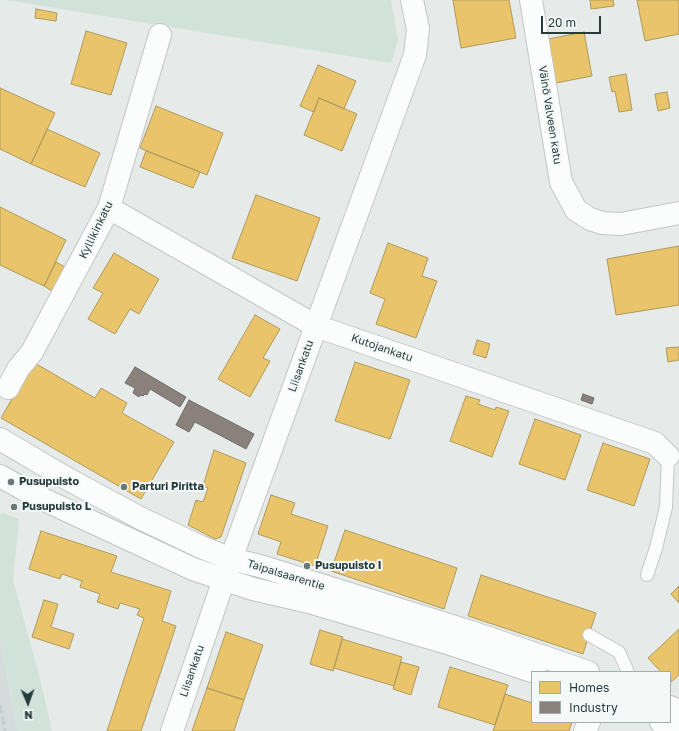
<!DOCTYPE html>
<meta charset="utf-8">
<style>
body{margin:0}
#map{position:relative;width:679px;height:731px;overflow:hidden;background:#e6eae9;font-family:"Golos Text",sans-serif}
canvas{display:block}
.legend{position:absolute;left:531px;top:671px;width:140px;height:52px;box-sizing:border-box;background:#f4f9f8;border:1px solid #a1adac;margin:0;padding:5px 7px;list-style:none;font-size:12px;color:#253c3b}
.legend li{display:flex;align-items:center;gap:8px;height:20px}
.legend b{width:20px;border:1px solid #a1adac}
.north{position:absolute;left:8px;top:683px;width:40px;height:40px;-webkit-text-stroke:3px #f4f9f8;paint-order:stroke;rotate:178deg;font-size:11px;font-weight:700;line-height:16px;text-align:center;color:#253c3b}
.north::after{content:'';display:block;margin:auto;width:14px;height:18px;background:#253c3b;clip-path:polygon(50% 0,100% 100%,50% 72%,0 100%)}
.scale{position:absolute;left:541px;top:16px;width:60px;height:18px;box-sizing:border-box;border:2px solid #253c3b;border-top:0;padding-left:5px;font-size:12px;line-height:14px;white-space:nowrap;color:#253c3b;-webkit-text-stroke:3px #f4f9f8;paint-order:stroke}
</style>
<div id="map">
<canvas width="679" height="731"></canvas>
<ul class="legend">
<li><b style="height:11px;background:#e9c46a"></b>Homes</li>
<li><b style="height:11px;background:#8a817c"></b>Industry</li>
</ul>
<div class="north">N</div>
<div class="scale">20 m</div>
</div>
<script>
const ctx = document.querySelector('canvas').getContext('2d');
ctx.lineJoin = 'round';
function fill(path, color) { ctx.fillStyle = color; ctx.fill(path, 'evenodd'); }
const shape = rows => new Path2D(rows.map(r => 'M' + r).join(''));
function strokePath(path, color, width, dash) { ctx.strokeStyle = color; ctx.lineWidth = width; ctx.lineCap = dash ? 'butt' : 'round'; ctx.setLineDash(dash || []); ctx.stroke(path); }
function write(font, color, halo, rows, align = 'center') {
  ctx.font = font + ' "Golos Text",sans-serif'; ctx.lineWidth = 4; ctx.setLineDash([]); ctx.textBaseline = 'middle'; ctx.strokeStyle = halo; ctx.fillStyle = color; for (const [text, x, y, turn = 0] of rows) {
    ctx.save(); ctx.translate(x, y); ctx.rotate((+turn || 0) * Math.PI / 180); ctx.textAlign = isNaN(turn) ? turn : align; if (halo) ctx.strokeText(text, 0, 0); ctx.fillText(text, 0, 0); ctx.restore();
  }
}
fill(shape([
 [0,639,16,724,18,731,0,731]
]), '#d4dbda');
fill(shape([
 [6,0,391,0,398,40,391,63],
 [3,513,19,519,13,580,40,679,52,731,18,731,16,724,0,639,0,514]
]), '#d1e2da');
const homes = shape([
 [453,0,509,0,516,38,461,48,453,0],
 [590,0,613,0,614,6,591,9,590,0],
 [637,0,679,0,679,34,645,41,637,0],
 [36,9,57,13,56,21,35,18,36,9],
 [86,31,127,43,111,95,71,84,86,31],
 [584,32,592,76,556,83,548,39,584,32],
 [318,65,356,81,344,109,319,98,314,112,300,106,318,65],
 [626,74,632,110,619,112,615,91,612,92,609,77,626,74],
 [0,88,55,113,31,164,0,149,0,88],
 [667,92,670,108,658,111,655,94,667,92],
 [319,98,357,114,342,151,304,135,319,98],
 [156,106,223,133,207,175,140,148,156,106],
 [47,129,100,153,85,187,31,164,47,129],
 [146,151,200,172,193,188,140,167,146,151],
 [256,195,320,218,297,281,232,258,256,195],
 [0,207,66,240,44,286,0,265,0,207],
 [388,243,428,258,422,276,437,281,416,338,376,324,385,299,370,293,388,243],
 [679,246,679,305,616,315,607,259,679,246],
 [114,253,159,279,139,314,130,309,115,334,88,319,103,293,93,288,114,253],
 [56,262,65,267,52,291,44,286,56,262],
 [255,315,280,329,263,358,270,361,250,397,218,379,255,315],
 [477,340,490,344,486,358,473,354,477,340],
 [679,347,679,360,668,362,666,348,679,347],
 [33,362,95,398,101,388,127,403,122,413,174,442,141,499,1,418,33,362],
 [355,362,410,380,390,439,335,421,355,362],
 [466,396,480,400,478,404,495,410,496,407,509,411,492,457,450,441,466,396],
 [535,419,581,435,565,480,519,464,535,419],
 [603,443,650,459,634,506,587,490,603,443],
 [214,450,246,463,221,537,215,539,188,525,196,500,203,502,208,488,203,486,214,450],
 [271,495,295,503,291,514,328,526,315,566,277,554,281,542,258,534,271,495],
 [345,530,457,568,444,609,331,571,345,530],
 [41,531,117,556,111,572,171,591,162,621,176,626,141,731,107,731,144,618,137,615,140,609,120,603,118,609,97,602,100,594,80,587,82,581,62,574,60,579,29,569,41,531],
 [481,575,596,613,583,654,468,616,481,575],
 [679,586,679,603,671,594,679,586],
 [44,600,58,604,51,627,74,634,69,649,32,637,44,600],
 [679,629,679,675,671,682,670,672,661,672,648,658,679,629],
 [320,630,343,637,333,671,310,664,320,630],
 [226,632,263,645,244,700,207,688,226,632],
 [342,639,402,657,394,686,334,668,342,639],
 [401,662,419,667,411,695,393,689,401,662],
 [450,667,508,685,495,725,438,707,450,667],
 [207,688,244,700,234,731,192,731,207,688],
 [505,694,532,703,532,722,572,722,569,731,493,731,505,694]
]);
fill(homes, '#e9c46a');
strokePath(homes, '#ae9b5c', 1);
const industry = shape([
 [135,367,186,397,180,407,150,389,147,395,145,394,143,396,140,395,139,397,133,393,135,388,125,383,135,367],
 [583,394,594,398,592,404,581,400,583,394],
 [189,400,254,434,246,449,195,422,189,432,176,425,189,400]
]);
fill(industry, '#8a817c');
strokePath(industry, '#6c6c68', 1);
const lane = shape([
 [647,575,656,548,666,507,668,456],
 [589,635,619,652,628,672]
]);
const street = shape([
 [531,0,561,182,576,210,590,219,602,223,621,224,679,213],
 [109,208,316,326,655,443,668,456],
 [8,388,18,369,32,352,109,208,160,35],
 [172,731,231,559,415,55,418,29,412,0],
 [585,731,589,722]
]);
const secondary = shape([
 [0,439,66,478,140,518,201,547,231,559,260,566,471,632,588,672],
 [0,476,36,496,193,569,253,589,309,602,457,646,535,672],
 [670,707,679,711],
 [661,722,679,731]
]);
strokePath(lane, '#c3c7c6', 14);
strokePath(street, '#c3c7c6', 24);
strokePath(secondary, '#c0c6c4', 24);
strokePath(lane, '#fbfcfc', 12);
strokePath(street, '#fbfcfc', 22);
strokePath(secondary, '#fbfcfc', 22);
strokePath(shape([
 [0,705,5,731]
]), '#c7cbcb', 3, [8, 4]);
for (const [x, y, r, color] of [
 [11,482,4,"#697978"],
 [124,487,4,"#697978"],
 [14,507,4,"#697978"],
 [307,566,4,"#697978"]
]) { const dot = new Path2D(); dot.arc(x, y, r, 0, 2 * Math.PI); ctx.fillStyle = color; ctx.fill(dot); strokePath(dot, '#f4f9f8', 1.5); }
write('11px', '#253c3b', '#f4f9f8', [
 ["Väinö Valveen katu",550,115,81],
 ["Kyllikinkatu",96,230,-64],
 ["Kutojankatu",382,348,19],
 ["Liisankatu",301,366,-70],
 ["Taipalsaarentie",286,575,17],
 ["Liisankatu",192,671,-71]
]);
write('bold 11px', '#253c3b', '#f4f9f8', [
 ["Pusupuisto",19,482],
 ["Parturi Piritta",132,487],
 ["Pusupuisto L",22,507],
 ["Pusupuisto I",315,566]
], 'left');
</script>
